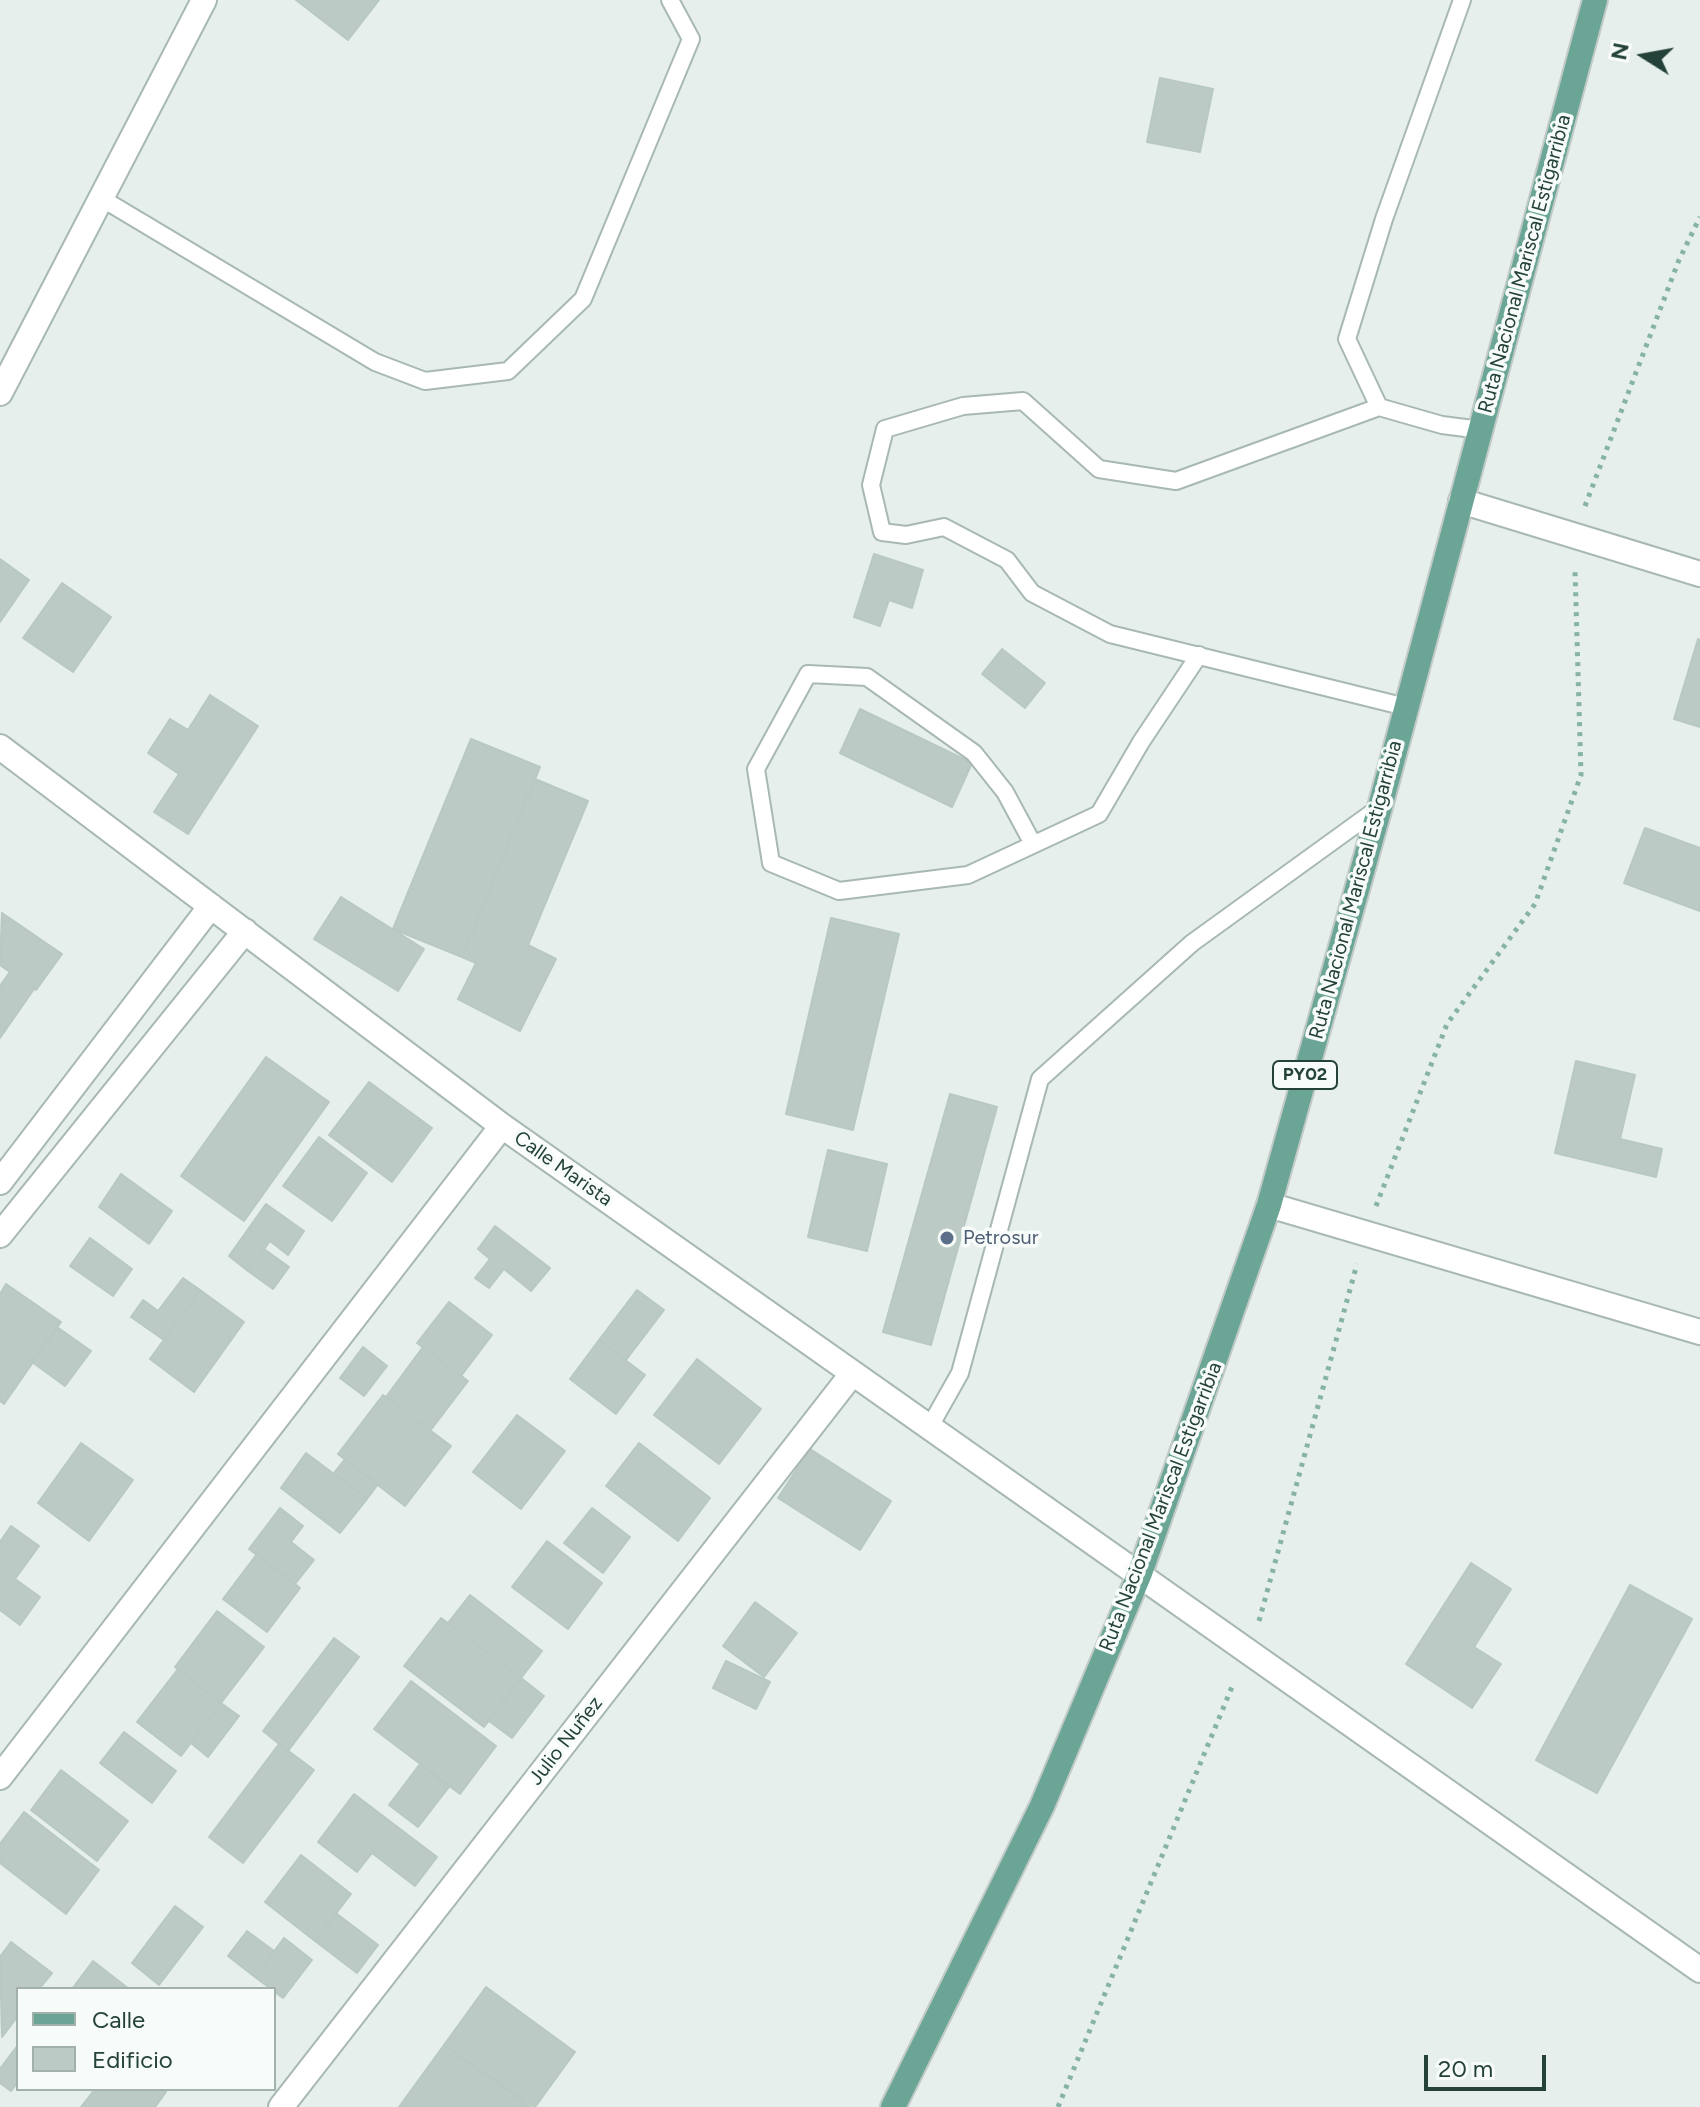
<!DOCTYPE html>
<meta charset="utf-8">
<style>
body{margin:0}
#map{position:relative;width:1700px;height:2107px;overflow:hidden;background:#e6efeb;font-family:Figtree,sans-serif}
canvas{display:block}
.legend{position:absolute;left:16px;top:1987px;width:260px;height:104px;box-sizing:border-box;background:#f7fbf9;border:2px solid #a3b1ad;margin:0;padding:10px 14px;list-style:none;font-size:24px;color:#24423a}
.legend li{display:flex;align-items:center;gap:16px;height:40px}
.legend b{width:40px;border:2px solid #a3b1ad}
.north{position:absolute;left:1604px;top:16px;width:80px;height:80px;-webkit-text-stroke:6px #f7fbf9;paint-order:stroke;rotate:281deg;font-size:22px;font-weight:700;line-height:32px;text-align:center;color:#24423a}
.north::after{content:'';display:block;margin:auto;width:28px;height:36px;background:#24423a;clip-path:polygon(50% 0,100% 100%,50% 72%,0 100%)}
.scale{position:absolute;left:1424px;top:2055px;width:122px;height:36px;box-sizing:border-box;border:4px solid #24423a;border-top:0;padding-left:10px;font-size:24px;line-height:28px;white-space:nowrap;color:#24423a;-webkit-text-stroke:6px #f7fbf9;paint-order:stroke}
</style>
<div id="map">
<canvas width="1700" height="2107"></canvas>
<ul class="legend">
<li><b style="height:10px;background:#6aa596"></b>Calle</li>
<li><b style="height:22px;background:#bbcac4"></b>Edificio</li>
</ul>
<div class="north">N</div>
<div class="scale">20 m</div>
</div>
<script>
const ctx = document.querySelector('canvas').getContext('2d');
ctx.lineJoin = 'round';
function fill(path, color) { ctx.fillStyle = color; ctx.fill(path, 'evenodd'); }
const shape = rows => new Path2D(rows.map(r => 'M' + r).join(''));
function strokePath(path, color, width, dash) { ctx.strokeStyle = color; ctx.lineWidth = width; ctx.lineCap = dash ? 'butt' : 'round'; ctx.setLineDash(dash || []); ctx.stroke(path); }
function write(font, color, halo, rows, align = 'center') {
  ctx.font = font + ' Figtree,sans-serif'; ctx.lineWidth = 7; ctx.setLineDash([]); ctx.textBaseline = 'middle'; ctx.strokeStyle = halo; ctx.fillStyle = color; for (const [text, x, y, turn = 0] of rows) {
    ctx.save(); ctx.translate(x, y); ctx.rotate((+turn || 0) * Math.PI / 180); ctx.textAlign = isNaN(turn) ? turn : align; if (halo) ctx.strokeText(text, 0, 0); ctx.fillText(text, 0, 0); ctx.restore();
  }
}
const building = shape([
 [296,0,379,0,348,40,296,0],
 [1160,78,1213,89,1200,152,1147,142,1160,78],
 [874,554,923,570,912,608,889,600,880,626,854,617,874,554],
 [0,559,29,580,0,622,0,559],
 [62,583,111,617,73,672,23,638,62,583],
 [1698,639,1700,640,1700,727,1674,719,1698,639],
 [1002,649,1045,683,1025,708,982,674,1002,649],
 [210,695,258,726,188,834,154,812,179,774,148,753,170,719,188,730,210,695],
 [860,709,972,763,952,807,840,753,860,709],
 [471,739,540,767,462,957,393,929,471,739],
 [535,779,588,801,528,945,556,959,520,1031,458,999,476,963,462,957,535,779],
 [1645,828,1700,848,1700,911,1624,883,1645,828],
 [341,897,424,949,398,991,314,939,341,897],
 [2,913,62,954,36,990,0,965,2,913],
 [831,918,899,934,853,1130,786,1114,831,918],
 [10,972,34,989,0,1038,0,986,10,972],
 [266,1057,329,1102,244,1221,181,1176,266,1057],
 [1576,1061,1635,1075,1620,1139,1662,1149,1656,1177,1555,1153,1576,1061],
 [369,1082,432,1128,392,1182,329,1135,369,1082],
 [950,1094,997,1107,931,1345,883,1332,950,1094],
 [319,1137,367,1173,332,1221,283,1186,319,1137],
 [828,1150,887,1164,867,1251,808,1237,828,1150],
 [121,1174,172,1211,149,1244,99,1207,121,1174],
 [266,1204,304,1231,288,1255,270,1241,248,1271,229,1256,266,1204],
 [495,1226,550,1268,531,1291,504,1269,489,1288,475,1278,490,1259,478,1249,495,1226],
 [90,1238,132,1269,113,1296,70,1266,90,1238],
 [264,1249,289,1267,273,1289,248,1271,264,1249],
 [183,1278,200,1290,164,1340,131,1317,143,1300,158,1311,183,1278],
 [6,1284,61,1322,4,1404,0,1401,0,1294,6,1284],
 [200,1290,244,1322,194,1392,150,1359,200,1290],
 [637,1290,664,1310,626,1360,599,1340,637,1290],
 [449,1302,492,1335,461,1376,417,1343,449,1302],
 [57,1327,91,1351,65,1386,32,1362,57,1327],
 [599,1340,645,1375,616,1414,570,1379,599,1340],
 [363,1347,387,1366,364,1396,340,1378,363,1347],
 [423,1347,468,1381,430,1431,386,1397,423,1347],
 [697,1359,761,1409,719,1464,654,1415,697,1359],
 [383,1395,451,1446,405,1506,338,1454,383,1395],
 [517,1415,565,1451,521,1509,473,1472,517,1415],
 [81,1443,133,1480,89,1541,38,1503,81,1443],
 [639,1443,710,1498,678,1541,606,1486,639,1443],
 [810,1449,891,1501,860,1550,778,1498,810,1449],
 [306,1453,367,1499,340,1533,281,1488,306,1453],
 [345,1459,378,1484,367,1499,334,1473,345,1459],
 [280,1508,303,1526,291,1542,314,1560,295,1584,249,1549,280,1508],
 [592,1508,630,1537,603,1573,564,1543,592,1508],
 [11,1526,39,1546,15,1579,40,1597,20,1625,0,1610,0,1542,11,1526],
 [547,1541,602,1583,568,1629,512,1587,547,1541],
 [257,1554,300,1588,267,1632,223,1599,257,1554],
 [1471,1563,1511,1589,1474,1647,1501,1664,1472,1708,1406,1664,1471,1563],
 [1630,1585,1692,1619,1597,1793,1536,1760,1630,1585],
 [470,1595,542,1651,521,1678,448,1623,470,1595],
 [755,1602,797,1633,764,1677,723,1646,755,1602],
 [217,1611,264,1647,221,1703,175,1667,217,1611],
 [441,1618,521,1678,484,1727,404,1666,441,1618],
 [334,1638,359,1657,288,1751,263,1731,334,1638],
 [726,1661,770,1682,756,1709,713,1688,726,1661],
 [178,1669,221,1703,181,1756,137,1722,178,1669],
 [521,1678,544,1696,512,1738,489,1721,521,1678],
 [411,1681,496,1746,460,1794,374,1729,411,1681],
 [221,1703,239,1716,208,1757,191,1743,221,1703],
 [124,1732,176,1771,152,1803,100,1763,124,1732],
 [279,1744,314,1770,243,1863,209,1837,279,1744],
 [420,1764,449,1787,418,1827,389,1805,420,1764],
 [61,1770,128,1821,97,1861,31,1810,61,1770],
 [354,1794,437,1857,415,1886,372,1853,357,1872,318,1842,354,1794],
 [24,1812,99,1870,66,1914,0,1863,0,1844,24,1812],
 [301,1855,351,1894,315,1941,265,1902,301,1855],
 [175,1906,203,1927,159,1985,132,1963,175,1906],
 [337,1914,378,1945,357,1973,315,1941,337,1914],
 [247,1931,274,1951,255,1977,228,1956,247,1931],
 [284,1938,312,1960,283,1998,255,1977,284,1938],
 [11,1942,52,1973,39,1989,18,1989,18,2016,2,2037,0,1957,11,1942],
 [93,1961,129,1989,72,1989,93,1961],
 [486,1987,575,2052,535,2107,444,2045,486,1987],
 [18,2045,18,2082,11,2091,0,2083,0,2069,18,2045],
 [444,2045,531,2107,399,2107,444,2045],
 [95,2089,162,2089,166,2092,155,2107,81,2107,95,2089]
]);
fill(building, '#bbcac4');
strokePath(building, '#b8c9c2', 2);
const lane = shape([
 [101,198,375,362,425,381,508,371,583,299,691,39,670,0],
 [1379,407,1347,339,1384,219,1462,0],
 [1406,707,1110,634,1032,593,1007,560,944,527,906,535,882,532,871,485,885,429,963,406,1023,401,1099,469,1176,481,1379,407,1442,425,1481,430],
 [1033,844,1005,792,974,753,867,677,808,674,756,769,771,863,839,891,968,875,1099,814,1141,742,1199,655],
 [929,1428,960,1373,1040,1079,1192,943,1380,807]
]);
const street = shape([
 [0,393,204,0],
 [1461,501,1700,574],
 [0,747,502,1126,1700,1970],
 [0,1182,211,906],
 [1269,1205,1700,1332],
 [0,1235,245,931],
 [0,1777,502,1126],
 [281,2107,852,1374]
]);
const primary = shape([
 [893,2107,1042,1806,1140,1573,1269,1205,1380,807,1595,0]
]);
strokePath(lane, '#a8b8b2', 20);
strokePath(street, '#a8b8b2', 28);
strokePath(primary, '#c2cac8', 28);
strokePath(shape([
 [1585,506,1679,260,1700,217],
 [1376,1206,1447,1024,1535,904,1581,775,1575,570],
 [1259,1621,1357,1264],
 [1058,2107,1234,1682]
]), '#86b3a5', 5, [4, 6]);
strokePath(lane, '#fff', 16);
strokePath(street, '#fff', 24);
strokePath(primary, '#6aa596', 24);
for (const [x, y, r, color] of [
 [947,1238,8,"#5c6f8a"]
]) { const dot = new Path2D(); dot.arc(x, y, r, 0, 2 * Math.PI); ctx.fillStyle = color; ctx.fill(dot); strokePath(dot, '#f7fbf9', 3); }
for (const [x, y, w] of [
 [1305,1075,64]
]) { const box = new Path2D(); box.roundRect(x - w / 2, y - 14, w, 28, 6); ctx.fillStyle = '#f7fbf9'; ctx.fill(box); strokePath(box, '#24423a', 2); }
write('bold 18px', '#24423a', null, [
 ["PY02",1305,1075]
]);
write('20px', '#24423a', '#f7fbf9', [
 ["Ruta Nacional Mariscal Estigarribia",1525,264,-75],
 ["Ruta Nacional Mariscal Estigarribia",1356,890,-75],
 ["Calle Marista",563,1169,35],
 ["Ruta Nacional Mariscal Estigarribia",1161,1507,-69],
 ["Julio Nuñez",566,1741,-52]
]);
write('20px', '#4e5e75', '#f7fbf9', [
 ["Petrosur",963,1238]
], 'left');
</script>
